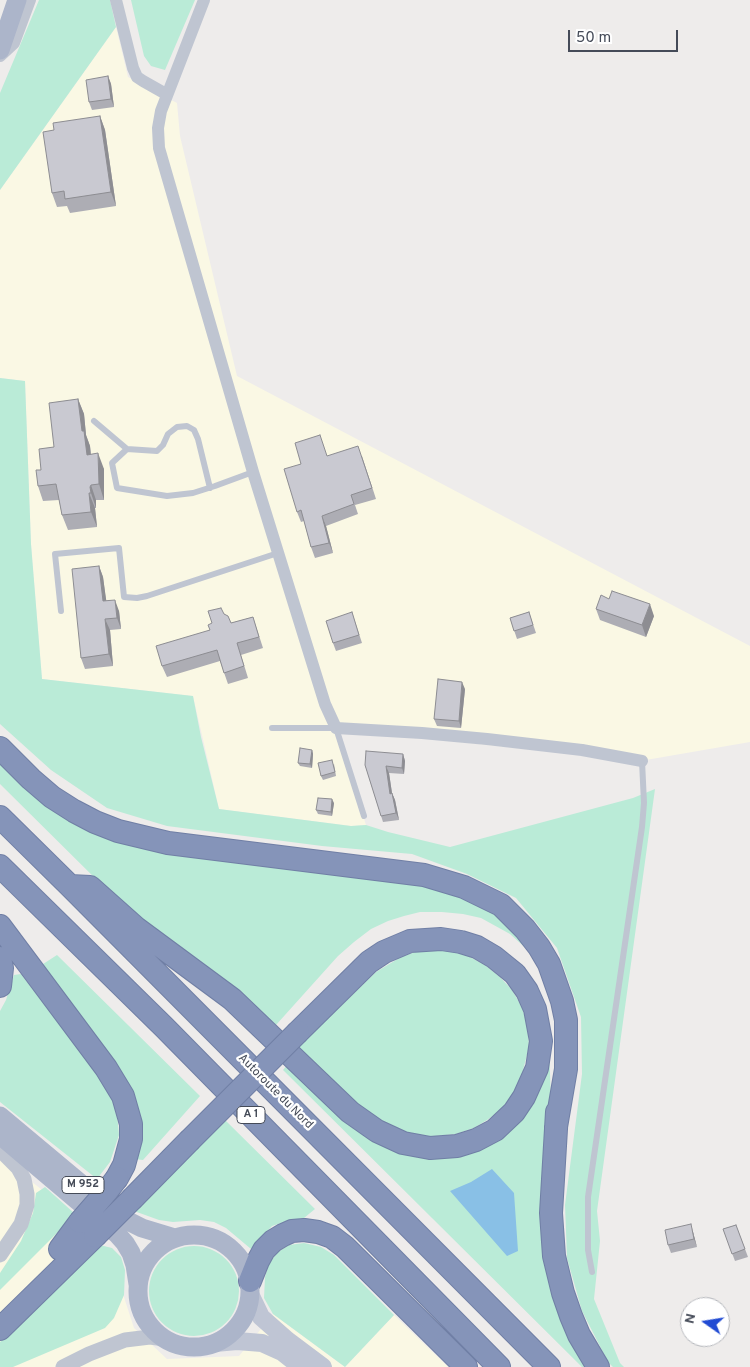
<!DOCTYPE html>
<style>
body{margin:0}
#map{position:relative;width:750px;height:1367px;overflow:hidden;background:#eeeceb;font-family:Overpass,sans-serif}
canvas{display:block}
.north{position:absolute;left:680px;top:1297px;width:50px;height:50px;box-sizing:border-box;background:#fff;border:1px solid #b5b7bc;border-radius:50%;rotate:283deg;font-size:14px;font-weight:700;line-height:20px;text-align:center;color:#454b58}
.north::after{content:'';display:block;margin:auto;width:18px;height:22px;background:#214bd3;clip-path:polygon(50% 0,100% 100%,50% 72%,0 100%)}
.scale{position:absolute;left:568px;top:30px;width:110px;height:22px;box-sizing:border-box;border:2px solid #454b58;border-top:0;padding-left:6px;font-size:15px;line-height:18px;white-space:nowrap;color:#454b58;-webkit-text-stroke:4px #fff;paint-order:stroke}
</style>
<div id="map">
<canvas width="750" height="1367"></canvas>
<div class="north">N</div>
<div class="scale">50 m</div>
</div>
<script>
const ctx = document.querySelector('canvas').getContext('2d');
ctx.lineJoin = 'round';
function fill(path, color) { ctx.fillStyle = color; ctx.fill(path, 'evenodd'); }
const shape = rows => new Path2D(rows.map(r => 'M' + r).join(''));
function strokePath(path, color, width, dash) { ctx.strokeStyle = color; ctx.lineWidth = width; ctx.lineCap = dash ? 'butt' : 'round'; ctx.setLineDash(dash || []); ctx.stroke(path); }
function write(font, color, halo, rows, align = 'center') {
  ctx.font = font + ' Overpass,sans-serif'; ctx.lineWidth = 4.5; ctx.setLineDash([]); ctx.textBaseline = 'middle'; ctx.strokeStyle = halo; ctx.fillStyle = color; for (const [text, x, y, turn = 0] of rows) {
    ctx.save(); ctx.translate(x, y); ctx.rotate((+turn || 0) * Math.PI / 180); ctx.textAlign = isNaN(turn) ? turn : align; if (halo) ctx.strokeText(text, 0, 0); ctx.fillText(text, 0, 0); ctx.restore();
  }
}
fill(shape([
 [116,27,128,77,177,103,180,136,237,376,750,646,750,742,640,761,336,729,366,825,351,826,219,809,193,696,42,679,31,544,25,381,0,378,0,190],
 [0,1157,64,1207,121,1288,134,1328,167,1359,239,1356,273,1314,345,1367,394,1315,448,1367,0,1367]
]), '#faf8e4');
fill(shape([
 [39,0,110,0,116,27,0,190,0,93],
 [131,0,195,0,165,70,151,66,144,56],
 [0,378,25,381,31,544,42,679,193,696,201,737,219,809,351,826,366,825,388,832,450,847,633,798,655,789,597,1211,600,1241,594,1299,620,1363,624,1367,613,1367,608,1362,582,1311,567,1258,565,1205,582,1074,581,1017,557,948,516,898,467,874,412,854,322,846,167,826,107,808,51,770,0,724],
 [0,761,54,809,444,890,500,914,529,951,510,934,481,918,463,914,442,912,420,912,404,916,388,921,371,929,354,942,338,956,276,1025,237,990,186,954,109,892,0,784],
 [432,950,451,951,468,956,485,965,500,977,512,990,522,1007,528,1028,529,1047,521,1078,512,1097,501,1110,487,1120,474,1128,456,1134,437,1136,419,1136,401,1131,385,1124,351,1099,298,1047,376,972,401,957,415,952],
 [57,955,200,1096,143,1160,134,1159,141,1119,40,966],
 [21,974,99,1076,110,1094,117,1113,119,1135,110,1162,97,1179,0,1102,0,1011,6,1000,14,975],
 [549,1042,551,1103,545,1178,587,1367,582,1367,283,1070,289,1063,374,1140,474,1151],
 [225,1120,315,1209,304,1218,287,1221,272,1226,251,1249,226,1228,214,1222,200,1220,173,1222,159,1220,134,1211],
 [45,1187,74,1213,65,1225,0,1290,0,1273,21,1241,33,1213,36,1193],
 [304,1243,321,1247,334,1255,394,1315,345,1367,273,1314,264,1298,265,1277,269,1263,278,1252,289,1245],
 [100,1245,112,1248,121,1257,125,1270,124,1295,114,1318,105,1328,13,1367,0,1367,0,1342],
 '149 1291a45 45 0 1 1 90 0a45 45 0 1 1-90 0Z'
]), '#baebd7');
fill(shape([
 [492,1169,514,1193,518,1251,507,1256,450,1191,471,1182]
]), '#89c0e6');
const motorway = shape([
 [0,748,31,779,52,797,74,811,95,822,118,831,168,843,424,875,464,887,501,905,525,929,539,947,549,964,562,1001,566,1020,566,1069,556,1127],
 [0,817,70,886,549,1367],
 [0,866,164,1027,499,1367],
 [70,886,90,887,136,928,232,999,350,1112,377,1131,403,1143,430,1148,457,1146,476,1140,495,1130,514,1112,524,1097,537,1068,541,1041,535,1009,527,991,515,974,494,957,477,947,461,942,441,939,410,941,384,952,369,962,298,1032],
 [0,926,106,1068,123,1096,131,1124,131,1139,124,1165,117,1178],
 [0,958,2,968,0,986],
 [557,1112,551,1213,554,1256,563,1293,571,1316,579,1335,598,1367],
 [133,1198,189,1141],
 [60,1249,80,1222],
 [250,1281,258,1261,264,1250,273,1241,283,1235,292,1231,304,1230,318,1232,332,1237,345,1247,466,1367],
 [0,1329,95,1236]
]);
strokePath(motorway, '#707fa5', 24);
strokePath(shape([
 [94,421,127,449],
 [210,488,198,439,194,430,187,426,177,427,168,434,163,445,157,451,127,449,112,463,117,488,167,496,193,493,215,486,253,472],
 [61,611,55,554,119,548,124,597,137,598,147,596,278,553],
 [272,728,336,728,364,816],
 [592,1272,588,1250,588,1197,642,827,644,803,642,761]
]), '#bfc5d1', 6);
strokePath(shape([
 [116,0,133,68,137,77,143,81,166,94],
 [204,0,161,111,158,128,159,148,253,472,325,704,336,728,422,733,487,739,582,750,642,761],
 [0,56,14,43,30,0]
]), '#bfc5d1', 12);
strokePath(shape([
 [0,1150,18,1168,24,1179,27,1194,27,1205,21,1224,0,1255],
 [63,1367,89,1354,125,1340,150,1337,165,1339]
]), '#bfc5d1', 15);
strokePath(shape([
 [250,1294,261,1317,287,1340,323,1367],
 [215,1343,237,1341,262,1343,282,1352,301,1367]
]), '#bfc5d4', 18);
strokePath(shape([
 [0,50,17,0],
 [0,1116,122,1218,142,1228,175,1238],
 [0,1135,117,1234,125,1243,131,1253,135,1265,138,1284],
 '138 1291a56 56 0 1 1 112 0a56 56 0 1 1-112 0Z'
]), '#acb5ca', 19);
strokePath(motorway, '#8594b9', 22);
const motorwayBridge = shape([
 [189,1141,298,1032],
 [80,1222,107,1191,117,1178],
 [95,1236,133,1198]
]);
strokePath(motorwayBridge, '#707fa5', 24, []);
strokePath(motorwayBridge, '#8594b9', 22);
fill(shape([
 [108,76,111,84,114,107,92,110,89,102],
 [100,116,105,130,116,206,70,213,67,206,57,207,52,193,54,130],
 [78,399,84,414,86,435,90,446,91,454,104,469,104,500,96,500,96,508,95,508,97,527,68,530,62,515,59,500,43,501,38,486,41,470,54,447],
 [327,456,362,456,376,499,355,505,358,514,326,526,333,553,315,558,311,547,304,521,301,522,297,512],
 [99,566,103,577,106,601,119,611,121,629,110,630,113,666,85,669,81,658],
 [596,609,654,616,646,637,600,620],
 [352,612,362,643,336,651,333,643],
 [529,612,536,633,517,639,510,618],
 [224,614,231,623,253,617,263,648,241,655,248,678,228,684,220,661,167,677,162,666,210,630,212,623],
 [465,689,461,728,437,726,434,719],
 [312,750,313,754,312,768,300,766,298,763],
 [403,754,405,761,404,774,389,773,392,793,395,800,399,820,383,822,365,765],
 [334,764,336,776,323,780,321,776],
 [334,803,332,816,318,814,316,810],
 [736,1225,748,1257,735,1261,723,1229],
 [693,1232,697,1247,671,1253,668,1245]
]), '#adadb4');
fill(shape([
 [108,76,111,84,114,107,111,99],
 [100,116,105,130,116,206,111,192],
 [78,399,84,414,86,435,90,446,92,470,87,455,82,431],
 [98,453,104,469,104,500,99,484],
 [91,485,96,500,96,508,91,493,90,487],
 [89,493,95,508,97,527,91,512],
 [322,516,326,526,333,553,329,543],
 [99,566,103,577,108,613,103,601],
 [115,600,119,611,121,629,117,618],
 [650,604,654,616,646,637,642,625],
 [105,619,110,630,113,666,109,654],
 [462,682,465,689,461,728,459,721],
 [312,750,313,754,312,768,310,764],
 [403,754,405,761,404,774,402,768],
 [386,766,389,773,393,800,390,794],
 [392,793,395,800,399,820,396,813],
 [332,799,334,803,332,816,331,812],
 [691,1224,693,1232,697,1247,694,1239]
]), '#8d8d92');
const building = shape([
 [108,76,111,99,89,102,86,80,108,76],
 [100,116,111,192,65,199,64,191,52,193,43,132,54,130,53,123,100,116],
 [78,399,82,431,84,431,87,455,98,453,99,484,91,485,90,487,91,493,89,493,91,512,62,515,56,484,38,486,36,470,41,470,39,449,54,447,49,403,78,399],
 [320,435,327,456,358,446,372,488,351,495,354,504,322,516,329,543,311,547,301,510,297,512,284,469,301,464,295,443,320,435],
 [99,566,103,601,115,600,117,618,105,619,109,654,81,658,72,569,99,566],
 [612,591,650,604,642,625,596,609,601,595,609,599,612,591],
 [221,608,224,614,228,616,231,623,253,617,259,637,237,643,244,666,224,673,217,650,162,666,156,646,210,630,208,625,212,623,208,611,221,608],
 [352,612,359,635,333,643,326,621,352,612],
 [529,612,533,625,514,631,510,618,529,612],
 [438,679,462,682,459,721,434,719,438,679],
 [300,748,312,750,310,764,298,763,300,748],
 [366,751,403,754,402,768,386,766,390,794,392,793,396,813,381,816,365,765,366,751],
 [332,760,335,772,321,776,318,763,332,760],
 [318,798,332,799,331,812,316,810,318,798],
 [691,1224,694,1239,668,1245,665,1230,691,1224],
 [736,1225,745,1249,732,1254,723,1229,736,1225]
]);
fill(building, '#c9c9d1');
strokePath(building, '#8d8d92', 1);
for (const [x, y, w] of [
 [251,1115,28],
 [83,1185,42]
]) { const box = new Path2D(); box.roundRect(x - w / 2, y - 8.5, w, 17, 4); ctx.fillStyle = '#fff'; ctx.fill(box); strokePath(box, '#454b58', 1); }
write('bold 11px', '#454b58', null, [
 ["A 1",251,1115],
 ["M 952",83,1185]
]);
write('12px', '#454b58', '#fff', [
 ["Autoroute du Nord",275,1092,45]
]);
</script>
